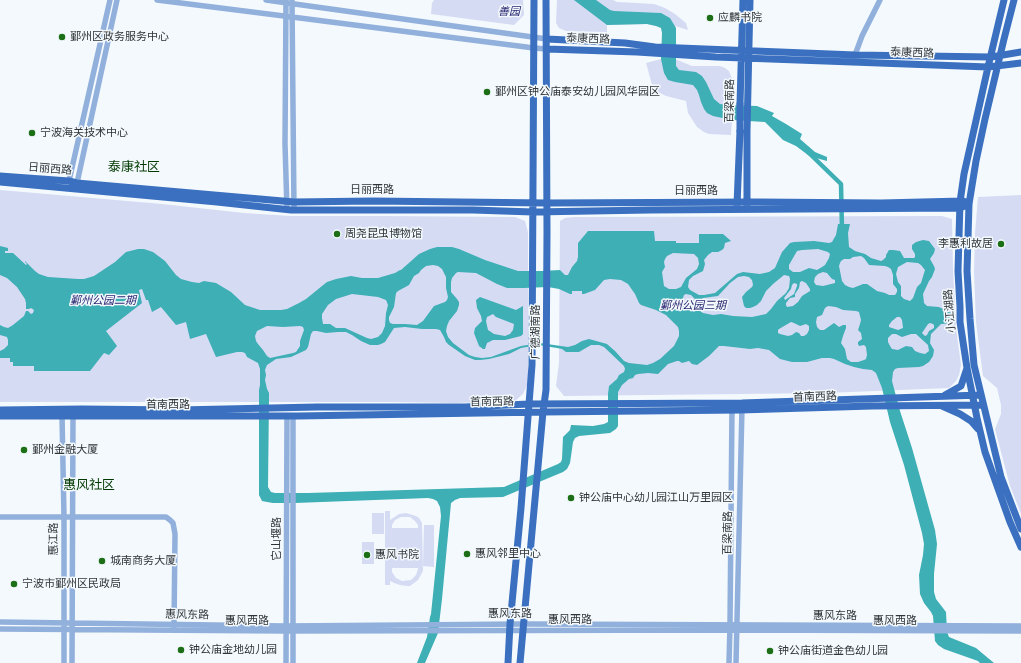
<!DOCTYPE html>
<meta charset="utf-8">
<style>
body{margin:0}
canvas{display:block;background:#f3f9fd}
</style>
<canvas width="1021" height="663"></canvas>
<script>
const ctx = document.querySelector('canvas').getContext('2d');
ctx.lineJoin = 'round';
function fill(path, color) { ctx.fillStyle = color; ctx.fill(path, 'evenodd'); }
const shape = rows => new Path2D(rows.map(r => 'M' + r).join(''));
function strokePath(path, color, width, dash) { ctx.strokeStyle = color; ctx.lineWidth = width; ctx.lineCap = dash ? 'butt' : 'round'; ctx.setLineDash(dash || []); ctx.stroke(path); }
function write(font, color, halo, rows, align = 'center') {
  ctx.font = font + ' Lora,"Noto Sans SC",serif'; ctx.lineWidth = 3; ctx.setLineDash([]); ctx.textBaseline = 'middle'; ctx.strokeStyle = halo; ctx.fillStyle = color; for (const [text, x, y, turn = 0] of rows) {
    ctx.save(); ctx.translate(x, y); ctx.rotate((+turn || 0) * Math.PI / 180); ctx.textAlign = isNaN(turn) ? turn : align; if (halo) ctx.strokeText(text, 0, 0); ctx.fillText(text, 0, 0); ctx.restore();
  }
}
fill(shape([
 [434,0,523,0,524,15,514,25,431,14,432,3],
 [557,0,613,0,617,2,654,4,665,8,675,14,686,23,688,30,675,26,656,26,647,24,607,25,607,32,566,31,559,28,556,23],
 [661,59,675,59,692,66,720,66,725,68,729,71,733,81,732,120,731,135,709,134,704,132,697,127,688,113,686,101,666,96,660,93,653,88,646,63],
 [0,190,162,204,244,213,290,216,383,216,515,217,525,221,528,232,528,383,523,394,515,401,455,403,394,402,0,402],
 [1021,195,1021,514,1010,486,995,429,1001,414,1001,405,997,388,983,376,976,322,974,272,975,233,978,197],
 [942,216,952,219,953,268,956,328,961,365,959,375,956,381,949,388,826,393,564,396,556,386,559,363,560,221,565,218,574,217],
 [385,511,390,511,390,520,399,514,406,513,416,516,419,518,422,523,423,571,418,580,410,586,407,586,400,585,394,583,390,581,390,585,385,585],
 [401,517,410,517,415,521,418,525,418,557,418,528,392,528,391,550,392,525,395,520],
 [392,568,418,568,418,569,416,575,411,580,402,581,396,578,392,572],
 [372,513,384,513,384,534,372,534],
 [424,525,434,525,434,567,423,566],
 [362,542,374,542,374,564,362,564]
]), '#d6dbf4');
fill(shape([
 [574,0,596,0,610,10,614,11,661,13,670,18,676,28,676,66,679,70,696,72,702,76,706,82,714,99,720,104,728,105,757,106,774,113,772,116,786,124,802,134,800,139,815,152,827,157,827,161,816,158,808,155,796,146,783,140,765,122,732,120,713,116,707,113,704,109,701,102,699,95,697,90,693,85,675,82,668,80,664,73,661,59,662,33,661,28,656,26,647,24,607,25],
 [838,224,850,224,848,233,849,247,855,251,865,254,871,258,881,261,883,260,886,257,886,255,889,250,893,250,900,251,904,258,914,258,915,257,915,254,912,249,912,245,916,242,923,240,929,241,935,249,934,253,930,259,934,266,935,269,932,277,929,281,923,294,924,303,927,306,939,307,953,314,953,323,941,324,931,334,930,343,934,350,933,356,929,362,923,366,919,367,898,368,895,369,893,372,892,381,900,411,912,448,935,530,937,544,934,574,934,592,936,599,946,612,947,632,949,637,976,648,994,663,980,663,978,661,944,649,938,645,935,641,933,616,931,612,924,603,920,594,919,575,923,555,924,544,922,533,904,465,890,422,882,388,876,373,872,370,863,369,854,367,845,364,834,359,830,358,822,358,807,362,792,362,780,359,769,350,758,348,750,349,724,346,719,346,709,356,697,365,692,364,689,361,682,363,679,361,677,361,668,364,658,374,648,373,638,374,635,375,633,378,629,379,622,385,618,392,618,426,616,429,610,433,579,436,575,438,573,442,570,463,567,469,563,472,503,497,460,498,455,500,451,503,442,599,438,633,425,663,417,663,427,637,430,617,431,614,441,516,440,507,437,501,433,499,428,498,295,503,273,503,267,502,262,501,259,495,259,390,260,385,260,369,258,363,247,357,245,353,242,352,237,352,216,357,206,334,190,339,186,322,176,325,161,307,152,312,148,300,146,300,142,289,139,290,142,303,106,331,117,346,109,355,104,353,90,371,34,371,34,366,13,366,13,362,10,362,10,358,0,358,0,351,4,349,8,345,8,340,7,337,0,335,0,325,4,327,8,328,13,325,24,316,26,311,28,311,31,314,33,313,34,310,31,308,29,309,26,309,26,303,25,299,17,287,7,278,0,275,0,246,8,248,8,251,5,251,5,253,13,253,26,265,27,264,25,262,25,261,35,271,39,274,48,277,78,279,84,279,94,276,115,262,126,252,138,249,144,249,153,252,165,261,176,275,181,279,192,282,199,283,204,281,216,283,231,292,245,305,260,310,281,310,287,309,299,303,306,299,322,286,327,282,336,279,351,276,362,278,378,278,395,273,400,270,401,270,419,254,430,249,437,247,452,247,459,249,485,260,518,271,542,271,560,270,565,275,568,275,572,267,577,261,578,257,578,243,588,231,654,231,655,241,676,241,676,243,699,243,699,234,723,234,731,241,725,243,724,248,722,250,718,252,712,252,708,255,704,260,705,264,703,271,693,276,689,280,688,287,690,290,699,295,704,295,715,293,737,274,743,272,760,274,769,272,775,268,782,252,790,243,794,242,814,241,829,243,832,242,836,235],
 [818,249,828,252,830,254,829,258,825,265,822,267,817,270,809,268,800,272,793,272,789,269,789,265,797,251,802,250],
 [673,253,694,254,698,258,699,264,697,269,686,278,681,287,676,289,669,289,664,286,662,272,665,267,664,262,665,259,667,256],
 [861,256,864,258,869,265,885,266,888,267,891,269,893,275,893,284,897,289,897,292,895,295,889,295,885,293,877,291,867,284,863,284,853,288,849,287,845,285,842,281,839,266,840,263,841,261,844,259,850,259,853,257],
 [907,262,918,263,921,265,925,270,921,283,917,287,913,298,910,301,904,299,901,296,901,286,898,282,896,274,898,267],
 [433,265,438,266,442,269,446,277,446,288,448,297,447,300,445,302,434,306,423,321,417,325,405,324,393,324,390,323,389,320,389,317,394,307,396,293,398,291,409,285,414,276,419,273,421,270,426,266],
 [458,272,476,273,497,284,507,288,524,288,548,287,559,289,570,294,572,294,572,291,582,291,582,294,584,294,595,290,604,280,610,279,621,280,628,284,635,294,639,303,641,305,656,310,666,315,678,327,679,331,679,336,674,346,660,359,653,363,647,365,629,363,624,361,615,351,607,344,589,339,582,341,575,345,568,347,540,343,521,346,491,357,482,358,475,357,469,355,453,343,448,337,446,331,447,326,449,321,457,311,459,305,459,302,457,299,451,292,451,282,452,278,456,273],
 [823,272,827,273,832,279,835,280,835,283,823,286,816,285,814,282,815,277,818,274],
 [784,275,789,276,790,279,789,288,786,293,777,301,771,309,766,314,752,317,733,316,721,314,713,315,703,313,700,311,699,308,699,304,701,300,703,298,718,296,730,283,738,277,744,276,749,277,752,280,753,285,752,287,746,292,742,297,744,306,746,308,750,308,753,307,757,305,761,301,766,291,773,284],
 [802,281,806,283,810,289,810,291,802,296,798,302,793,306,787,307,786,305,786,303,790,298,795,297,795,294,799,288,800,282],
 [794,283,797,284,797,286,794,294,785,300,784,298,791,289,792,285],
 [352,294,378,297,386,300,388,305,386,313,385,326,382,333,378,337,371,339,367,338,345,328,336,328,330,324,323,324,322,318,322,314,328,305,336,299],
 [686,294,691,295,695,299,697,304,695,308,689,309,684,303,683,298,684,295],
 [828,306,836,307,843,310,856,311,859,312,861,320,860,324,858,330,861,333,862,339,858,342,858,344,859,346,864,345,866,347,867,355,866,359,864,360,858,362,851,362,847,359,845,349,841,343,843,336,846,328,846,325,843,325,839,327,834,323,824,330,820,330,817,327,816,322,817,317,822,315,825,308],
 [897,317,900,317,902,320,903,328,898,330,889,327,889,325,892,321],
 [791,322,794,323,800,326,806,324,809,326,809,330,807,334,804,336,801,336,799,333,796,332,792,335,788,336,780,334,778,333,778,330,779,329],
 [930,323,933,324,934,325,934,328,929,331,927,335,925,336,922,333,928,324],
 [267,326,283,327,300,326,303,327,304,330,300,341,300,346,296,352,293,353,270,358,267,356,263,350,258,344,256,341,255,336,257,331],
 [405,327,422,329,436,329,440,330,444,337,446,342,449,345,465,356,475,360,480,360,489,359,509,354,521,348,538,345,557,348,562,349,566,352,579,352,591,345,599,345,604,347,624,366,625,369,624,372,619,375,617,379,609,386,608,394,608,422,604,424,593,426,571,425,570,430,563,437,562,459,561,462,558,464,504,487,308,493,275,493,271,492,268,487,269,399,269,393,267,389,265,380,266,375,265,370,267,365,276,359,291,357,306,350,308,347,311,334,313,331,317,331,326,333,338,332,346,332,352,335,361,341,370,345,378,345,381,344,385,342,394,328],
 [892,334,896,334,902,337,911,334,916,334,928,345,929,351,925,354,920,353,915,351,912,347,906,346,898,350,892,349,890,346,888,342,888,338],
 [480,297,516,310,523,306,523,334,521,336,505,340,493,340,487,343,485,349,483,349,479,346,474,333,475,328,482,321,481,316,477,308,476,300],
 [493,314,496,317,514,324,513,330,510,334,505,336,494,334,488,330,486,321,487,317]
]), '#3dafb5');
strokePath(shape([
 [809,153,841,184,842,230]
]), '#3dafb5', 4.5);
strokePath(shape([
 [157,0,292,17,534,48,547,49],
 [266,0,547,39],
 [286,0,285,144,287,210],
 [292,1,294,210],
 [855,55,862,36,880,0],
 [69,181,110,0],
 [77,183,117,0],
 [62,415,64,517,64,663],
 [0,517,166,517,170,520,173,523,175,534,174,627],
 [0,622,286,626,523,624,1021,626],
 [0,629,286,631,736,630,1021,631],
 [72,663,73,415],
 [286,663,287,416],
 [293,663,293,416],
 [729,663,730,625,732,407],
 [736,663,742,407]
]), '#92b0dc', 5.5);
strokePath(shape([
 [1004,0,988,67,971,143,964,174,960,202,958,271,960,307,960,322,967,368,977,418,985,452,1010,522,1021,547],
 [1014,0,1004,39,985,119,976,161,969,204,967,271,970,319,974,365,1001,477,1021,529],
 [547,39,625,43,655,47,855,55,991,57,1021,52],
 [547,49,637,52,716,57,988,67,1021,63],
 [740,104,743,0],
 [0,176,69,181,77,183,294,202,373,201,547,203,758,202,881,203,963,201,969,204],
 [0,182,217,202,291,210,473,210,533,212,650,210,960,208,969,204],
 [737,205,740,131],
 [747,206,747,131,750,0],
 [945,395,961,386,967,368],
 [942,406,960,414,971,421,978,429],
 [0,410,82,409,179,410,317,407,465,407,529,404,742,403,981,395],
 [0,416,298,416,543,412,740,410,872,406,983,405],
 [508,663,510,624,521,508,532,365,534,0],
 [520,663,543,412,546,390,547,232,546,0]
]), '#3a70bf', 7);
strokePath(shape([
 [740,131,740,104]
]), '#3a70bf', 7);
for (const [x, y, r, color] of [
 [710,18,4,"#1c6f17"],
 [62,37,4,"#1c6f17"],
 [487,92,4,"#1c6f17"],
 [32,133,4,"#1c6f17"],
 [337,234,4,"#1c6f17"],
 [1001,244,4,"#1c6f17"],
 [24,450,4,"#1c6f17"],
 [571,498,4,"#1c6f17"],
 [467,554,4,"#1c6f17"],
 [367,555,4,"#1c6f17"],
 [102,561,4,"#1c6f17"],
 [14,584,4,"#1c6f17"],
 [181,650,4,"#1c6f17"],
 [770,651,4,"#1c6f17"]
]) { const dot = new Path2D(); dot.arc(x, y, r, 0, 2 * Math.PI); ctx.fillStyle = color; ctx.fill(dot); strokePath(dot, '#f3f9fd', 1.5); }
write('italic 11px', '#231f6d', '#f3f9fd', [
 ["善园",509,12],
 ["鄞州公园二期",103,301],
 ["鄞州公园三期",693,306]
]);
write('11px', '#2f3539', '#f3f9fd', [
 ["应麟书院",718,18],
 ["鄞州区政务服务中心",70,37],
 ["鄞州区钟公庙泰安幼儿园风华园区",495,92],
 ["宁波海关技术中心",40,133],
 ["周尧昆虫博物馆",345,234],
 ["李惠利故居",993,244,"right"],
 ["鄞州金融大厦",32,450],
 ["钟公庙中心幼儿园江山万里园区",579,498],
 ["惠风邻里中心",475,554],
 ["惠风书院",375,555],
 ["城南商务大厦",110,561],
 ["宁波市鄞州区民政局",22,584],
 ["钟公庙金地幼儿园",189,650],
 ["钟公庙街道金色幼儿园",778,651]
], 'left');
write('11px', '#2f3539', '#f3f9fd', [
 ["泰康西路",588,39,2],
 ["泰康西路",912,53,2],
 ["百梁南路",730,101,-89],
 ["日丽西路",50,169,5],
 ["日丽西路",372,190],
 ["日丽西路",696,191],
 ["小江湖路",950,311,-95],
 ["广德湖南路",536,332,-90],
 ["首南西路",815,397,-2],
 ["首南西路",492,402,-1],
 ["首南西路",168,405],
 ["百梁南路",728,533,-89],
 ["惠江路",54,539,-90],
 ["它山堰路",277,539,-90],
 ["惠风东路",510,614],
 ["惠风东路",187,615,1],
 ["惠风东路",835,616],
 ["惠风西路",570,620],
 ["惠风西路",247,621],
 ["惠风西路",895,621]
]);
write('13px', '#023901', '#f3f9fd', [
 ["泰康社区",134,167],
 ["惠风社区",89,485]
]);
</script>
